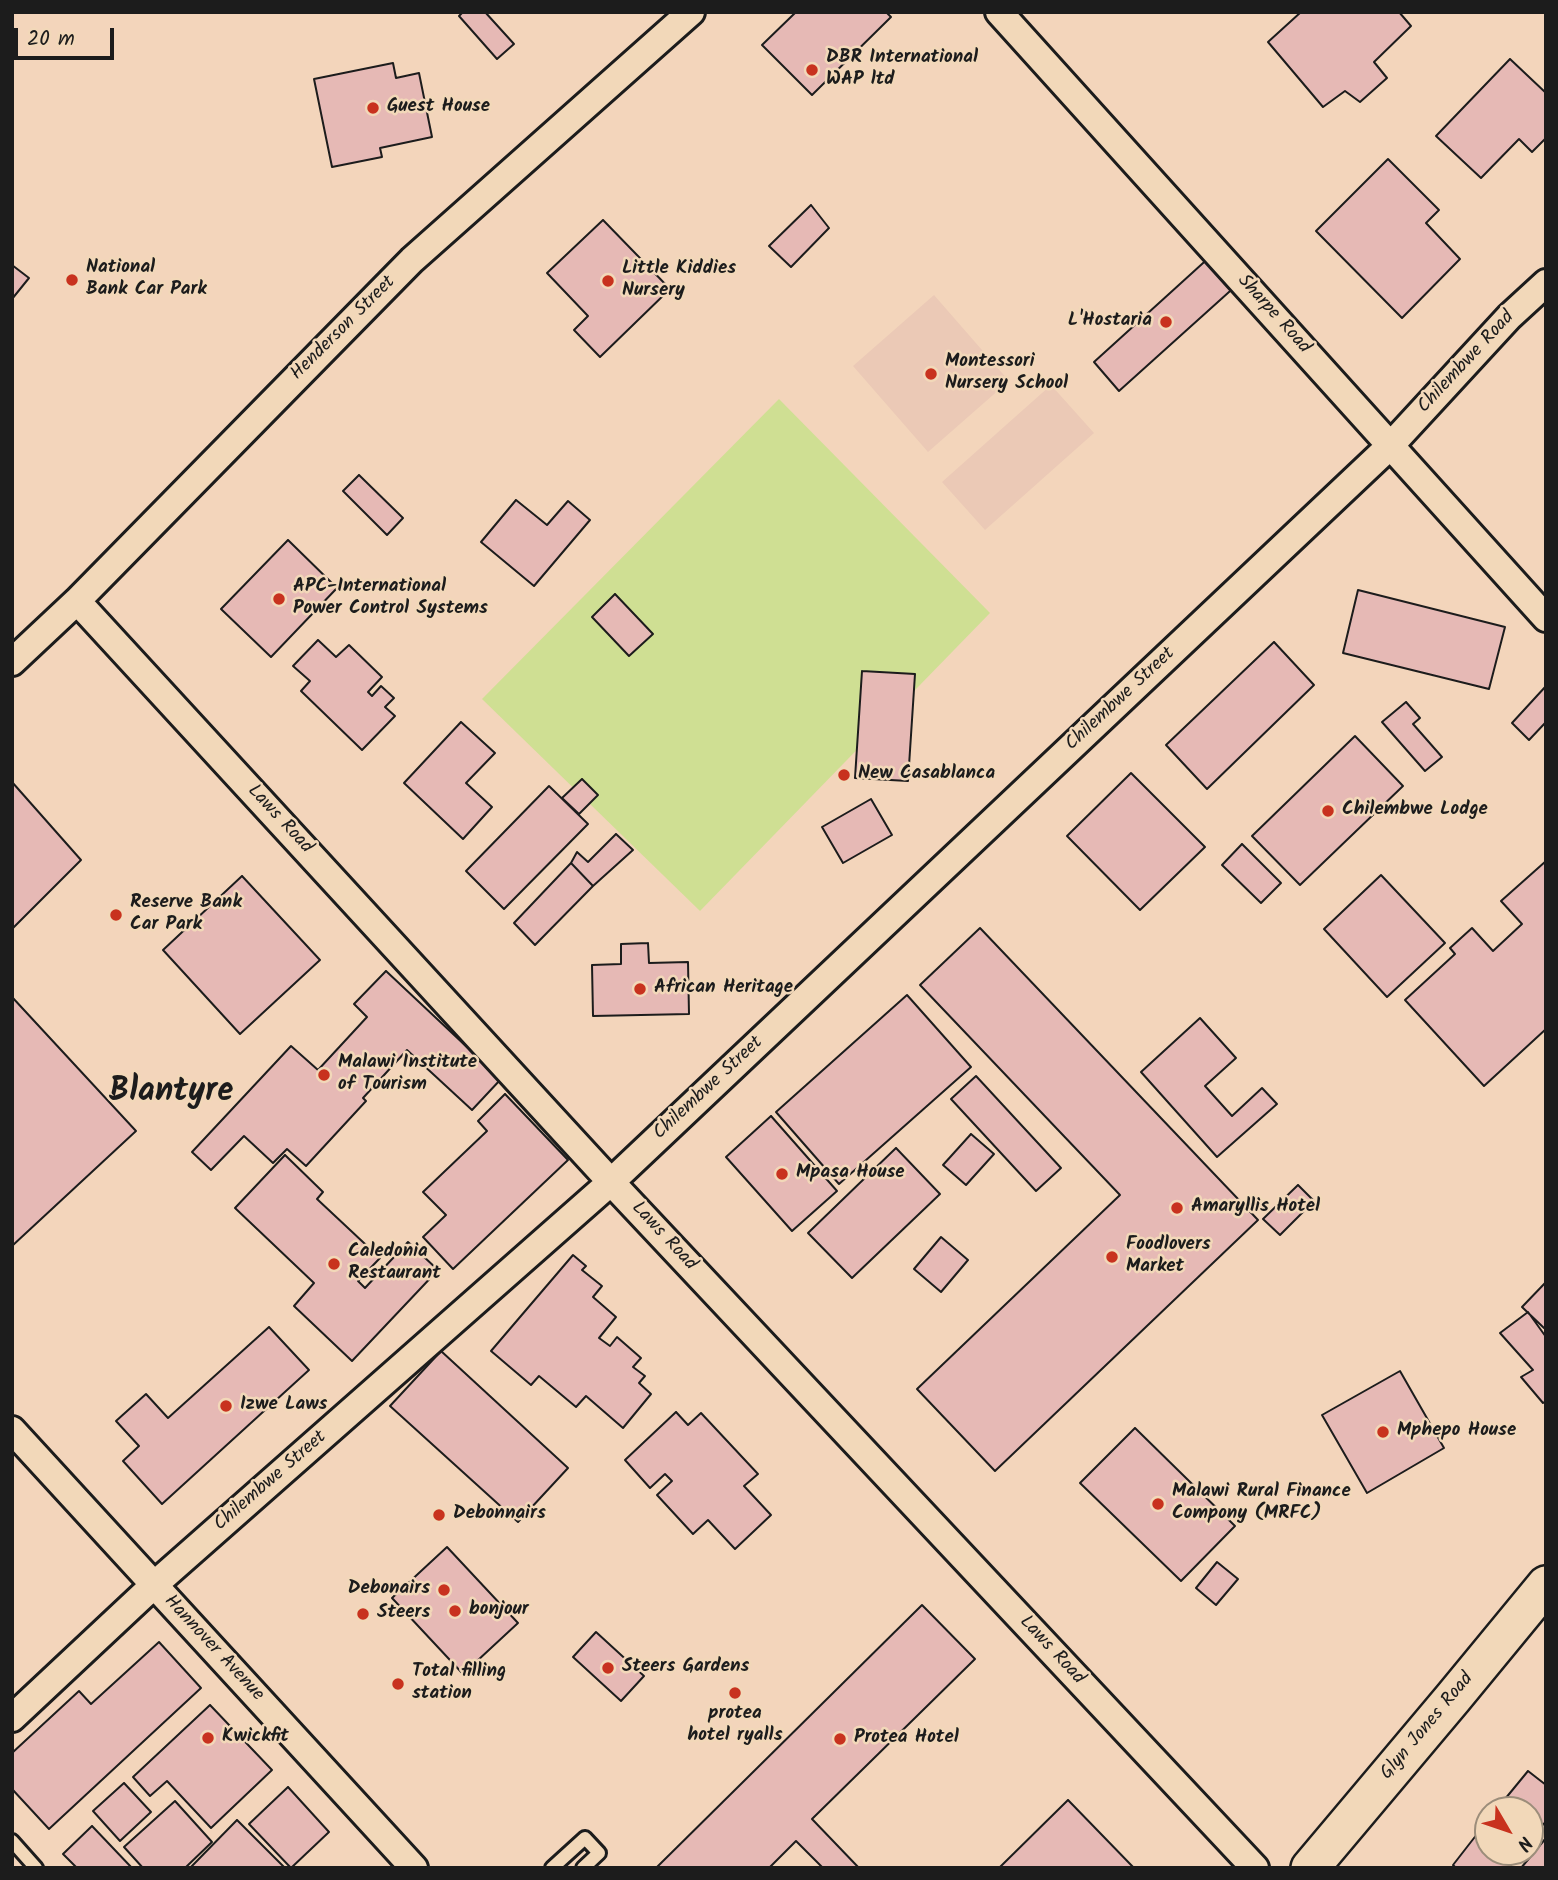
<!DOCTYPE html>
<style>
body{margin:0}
#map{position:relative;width:1558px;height:1880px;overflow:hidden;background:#f3d5bb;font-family:Kalam,sans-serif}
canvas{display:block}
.frame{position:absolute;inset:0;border:14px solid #1c1c1c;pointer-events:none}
.north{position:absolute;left:1474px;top:1796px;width:70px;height:70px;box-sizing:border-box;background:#f2d8b9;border:2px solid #9c8d7a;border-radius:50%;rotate:129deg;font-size:19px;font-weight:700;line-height:28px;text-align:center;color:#1c1c1c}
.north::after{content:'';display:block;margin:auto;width:24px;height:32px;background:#c8321e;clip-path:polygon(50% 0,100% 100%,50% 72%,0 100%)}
.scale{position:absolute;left:14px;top:28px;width:100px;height:32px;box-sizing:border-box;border:4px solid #1c1c1c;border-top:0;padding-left:9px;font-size:21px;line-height:24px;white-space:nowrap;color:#1c1c1c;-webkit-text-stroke:5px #f2d8b9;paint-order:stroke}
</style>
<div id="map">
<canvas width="1558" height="1880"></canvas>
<div class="frame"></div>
<div class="north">N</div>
<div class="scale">20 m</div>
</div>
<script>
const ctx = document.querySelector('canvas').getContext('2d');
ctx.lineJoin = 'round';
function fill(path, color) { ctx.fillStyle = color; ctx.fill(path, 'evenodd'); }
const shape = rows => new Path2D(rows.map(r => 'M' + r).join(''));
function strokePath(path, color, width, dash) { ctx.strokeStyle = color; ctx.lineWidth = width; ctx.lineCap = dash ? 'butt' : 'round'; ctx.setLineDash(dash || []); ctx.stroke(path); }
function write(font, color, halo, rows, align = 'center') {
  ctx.font = font + ' Kalam,sans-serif'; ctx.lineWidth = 5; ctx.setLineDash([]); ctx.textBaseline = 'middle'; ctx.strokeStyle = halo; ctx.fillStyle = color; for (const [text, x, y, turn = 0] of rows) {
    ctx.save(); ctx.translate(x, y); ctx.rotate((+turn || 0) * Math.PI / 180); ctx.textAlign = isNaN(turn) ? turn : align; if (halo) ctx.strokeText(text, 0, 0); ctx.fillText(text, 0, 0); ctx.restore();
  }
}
fill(shape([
 [934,295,1009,381,928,452,853,366],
 [1051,385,1094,433,985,530,942,482]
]), '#ebc9b6');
fill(shape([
 [779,399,990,613,700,911,482,699]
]), '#cfdf93');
const building = shape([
 [463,12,485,12,514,44,497,59,459,16,463,12],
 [796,12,886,12,891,17,812,95,762,45,796,12],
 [1301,12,1399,12,1411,26,1374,62,1387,78,1360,102,1345,91,1323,107,1268,42,1301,12],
 [1510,59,1546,93,1546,138,1532,152,1519,139,1481,178,1436,136,1510,59],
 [393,63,396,78,419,73,432,137,380,148,382,157,332,167,314,79,393,63],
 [1388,159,1439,210,1426,223,1460,259,1402,318,1316,231,1388,159],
 [811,205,829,228,791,267,769,246,811,205],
 [603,220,670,289,600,357,574,330,588,316,547,273,603,220],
 [1213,254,1239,283,1119,391,1094,362,1213,254],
 [12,265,29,278,12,299,12,265],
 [359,475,403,518,387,535,343,491,359,475],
 [516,500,547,525,568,501,590,520,534,586,481,542,516,500],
 [288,540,337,588,271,657,221,609,288,540],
 [1358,590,1505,627,1489,689,1343,653,1358,590],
 [615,594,653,634,629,656,592,617,615,594],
 [318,640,336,657,349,645,382,677,368,692,372,696,381,686,394,698,385,707,395,716,362,750,301,691,310,681,293,666,318,640],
 [1274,642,1314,685,1207,789,1166,745,1274,642],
 [862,671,915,674,908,781,855,778,862,671],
 [1546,686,1546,722,1529,740,1512,723,1546,686],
 [1406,702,1420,718,1413,724,1442,757,1425,771,1382,722,1406,702],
 [461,722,495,753,466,783,492,807,463,839,404,783,461,722],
 [1355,736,1403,786,1300,885,1252,836,1355,736],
 [1131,773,1205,847,1140,910,1067,836,1131,773],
 [582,779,598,795,579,814,562,798,582,779],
 [12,782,81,860,12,929,12,782],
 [549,786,588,824,504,909,466,871,549,786],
 [871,799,892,835,843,863,822,827,871,799],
 [616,834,633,850,593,886,571,863,577,852,588,862,616,834],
 [1242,844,1281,883,1261,903,1222,865,1242,844],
 [1546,861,1546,1029,1484,1086,1405,1000,1455,954,1450,948,1472,928,1493,951,1522,924,1501,901,1546,861],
 [571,863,593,886,535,945,514,923,571,863],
 [1381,875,1445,943,1387,997,1324,929,1381,875],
 [242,876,320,960,240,1034,163,950,242,876],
 [980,928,1258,1220,995,1471,917,1389,1120,1195,920,985,980,928],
 [648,943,649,963,688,962,689,1014,593,1016,592,965,621,964,621,944,648,943],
 [386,971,501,1079,472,1110,407,1050,363,1098,366,1101,306,1166,287,1149,273,1163,244,1136,211,1170,192,1152,291,1046,318,1070,367,1017,354,1004,386,971],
 [907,995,971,1067,839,1184,776,1112,907,995],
 [12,997,136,1131,12,1246,12,997],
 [1200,1018,1236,1058,1205,1086,1232,1116,1262,1088,1277,1104,1217,1157,1141,1072,1200,1018],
 [976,1076,1061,1168,1036,1191,951,1099,976,1076],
 [505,1094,568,1160,453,1269,423,1237,446,1215,423,1192,487,1131,478,1121,505,1094],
 [771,1116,837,1191,792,1231,726,1157,771,1116],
 [971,1134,994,1154,966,1185,943,1165,971,1134],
 [896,1148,940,1194,852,1278,808,1233,896,1148],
 [285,1155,323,1192,317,1199,380,1258,358,1281,365,1288,408,1242,438,1270,352,1361,294,1306,314,1283,235,1208,285,1155],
 [1298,1185,1314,1201,1280,1235,1263,1219,1298,1185],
 [941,1237,968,1260,941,1292,914,1269,941,1237],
 [573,1255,586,1266,582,1270,602,1286,593,1297,616,1317,599,1338,610,1346,617,1337,641,1358,633,1367,645,1376,639,1383,651,1394,623,1428,586,1396,576,1407,539,1376,531,1385,491,1351,573,1255],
 [1546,1282,1546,1326,1544,1328,1522,1307,1546,1282],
 [1528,1312,1546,1337,1546,1401,1543,1403,1521,1377,1533,1370,1500,1333,1528,1312],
 [269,1327,309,1370,162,1504,123,1461,139,1446,116,1421,146,1394,168,1418,269,1327],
 [441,1351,568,1468,518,1522,390,1406,441,1351],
 [1400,1371,1444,1448,1367,1493,1322,1415,1400,1371],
 [676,1412,688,1425,701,1413,758,1474,744,1486,771,1515,735,1549,708,1520,693,1534,657,1495,672,1481,665,1474,650,1488,625,1460,676,1412],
 [1135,1428,1235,1526,1181,1581,1080,1483,1135,1428],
 [447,1547,518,1623,463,1674,392,1598,447,1547],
 [1217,1562,1238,1579,1216,1605,1196,1588,1217,1562],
 [922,1605,975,1659,812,1819,859,1868,823,1868,796,1841,769,1868,656,1868,922,1605],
 [596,1632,644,1676,621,1701,573,1657,596,1632],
 [159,1642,201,1688,49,1829,12,1789,12,1753,79,1691,91,1704,159,1642],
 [210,1705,272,1770,211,1828,167,1781,150,1796,133,1777,210,1705],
 [1528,1771,1546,1785,1546,1821,1530,1841,1530,1810,1496,1810,1528,1771],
 [124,1783,151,1812,120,1841,93,1811,124,1783],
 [288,1787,329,1832,291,1868,249,1824,288,1787],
 [1068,1800,1134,1868,999,1868,1068,1800],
 [175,1801,212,1842,185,1868,143,1868,124,1847,175,1801],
 [237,1820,285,1868,190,1868,237,1820],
 [1488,1820,1488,1852,1521,1852,1508,1868,1456,1868,1453,1865,1488,1820],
 [92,1826,132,1868,77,1868,63,1854,92,1826],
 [1546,1838,1546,1868,1521,1868,1546,1838]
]);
fill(building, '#e6b9b5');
strokePath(building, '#1c1c1c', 2);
const lane = shape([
 [12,1841,36,1868],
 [552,1868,585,1838,599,1853,583,1868]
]);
const street = shape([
 [999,12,1546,618],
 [77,601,611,1182,1255,1868],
 [12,662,77,601,412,260,691,12],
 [12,1430,414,1868],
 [12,1718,154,1585,611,1182,1391,445,1509,317,1546,283]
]);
const secondary = shape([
 [1310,1868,1453,1698,1546,1585]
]);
strokePath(lane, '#1c1c1c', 18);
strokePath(street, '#1c1c1c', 32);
strokePath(secondary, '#1c1c1c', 42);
strokePath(lane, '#f2d8b9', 12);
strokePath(street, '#f2d8b9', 26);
strokePath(secondary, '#f2d8b9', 37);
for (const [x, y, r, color] of [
 [812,70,7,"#c8321e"],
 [373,108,7,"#c8321e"],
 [72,280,7,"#c8321e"],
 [608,281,7,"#c8321e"],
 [1166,322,7,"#c8321e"],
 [931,374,7,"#c8321e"],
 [279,599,7,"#c8321e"],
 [844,775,7,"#c8321e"],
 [1328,811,7,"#c8321e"],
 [116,915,7,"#c8321e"],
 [640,989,7,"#c8321e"],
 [324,1075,7,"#c8321e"],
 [782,1174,7,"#c8321e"],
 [1177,1208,7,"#c8321e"],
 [1112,1257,7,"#c8321e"],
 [334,1264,7,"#c8321e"],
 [226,1406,7,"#c8321e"],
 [1383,1432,7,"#c8321e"],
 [1158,1504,7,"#c8321e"],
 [439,1515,7,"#c8321e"],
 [444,1590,7,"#c8321e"],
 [455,1611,7,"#c8321e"],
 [363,1614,7,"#c8321e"],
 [608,1668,7,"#c8321e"],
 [398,1684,7,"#c8321e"],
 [735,1693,7,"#c8321e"],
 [208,1738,7,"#c8321e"],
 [840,1739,7,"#c8321e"]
]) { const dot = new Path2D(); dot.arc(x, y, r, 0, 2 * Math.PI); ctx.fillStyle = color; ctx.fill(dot); strokePath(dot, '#f2d8b9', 2.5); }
write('bold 19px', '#1c1c1c', '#f2d8b9', [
 ["DBR International",826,59],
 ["WAP ltd",826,81],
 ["Guest House",387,108],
 ["National",86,269],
 ["Bank Car Park",86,291],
 ["Little Kiddies",622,270],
 ["Nursery",622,292],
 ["L'Hostaria",1152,322,"right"],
 ["Montessori",945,363],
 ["Nursery School",945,385],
 ["APC-International",293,588],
 ["Power Control Systems",293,610],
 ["New Casablanca",858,775],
 ["Chilembwe Lodge",1342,811],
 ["Reserve Bank",130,904],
 ["Car Park",130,926],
 ["African Heritage",654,989],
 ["Malawi Institute",338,1064],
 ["of Tourism",338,1086],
 ["Mpasa House",796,1174],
 ["Amaryllis Hotel",1191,1208],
 ["Foodlovers",1126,1246],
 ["Market",1126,1268],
 ["Caledonia",348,1253],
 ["Restaurant",348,1275],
 ["Izwe Laws",240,1406],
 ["Mphepo House",1397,1432],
 ["Malawi Rural Finance",1172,1493],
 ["Compony (MRFC)",1172,1515],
 ["Debonnairs",453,1515],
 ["Debonairs",430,1590,"right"],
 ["bonjour",469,1611],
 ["Steers",377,1614],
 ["Steers Gardens",622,1668],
 ["Total filling",412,1673],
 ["station",412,1695],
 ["protea",735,1715,"center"],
 ["hotel ryalls",735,1737,"center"],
 ["Kwickfit",222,1738],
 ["Protea Hotel",854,1739]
], 'left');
write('19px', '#1c1c1c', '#f2d8b9', [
 ["Sharpe Road",1273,315,48],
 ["Henderson Street",344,329,-45],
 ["Chilembwe Road",1467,363,-47],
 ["Chilembwe Street",1121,700,-43],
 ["Laws Road",279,820,47],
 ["Chilembwe Street",709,1089,-43],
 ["Laws Road",663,1237,47],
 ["Chilembwe Street",271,1482,-41],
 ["Hannover Avenue",213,1649,47],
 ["Laws Road",1051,1651,47],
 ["Glyn Jones Road",1428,1727,-50]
]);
write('bold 33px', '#1c1c1c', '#f2d8b9', [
 ["Blantyre",171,1094]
]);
</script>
